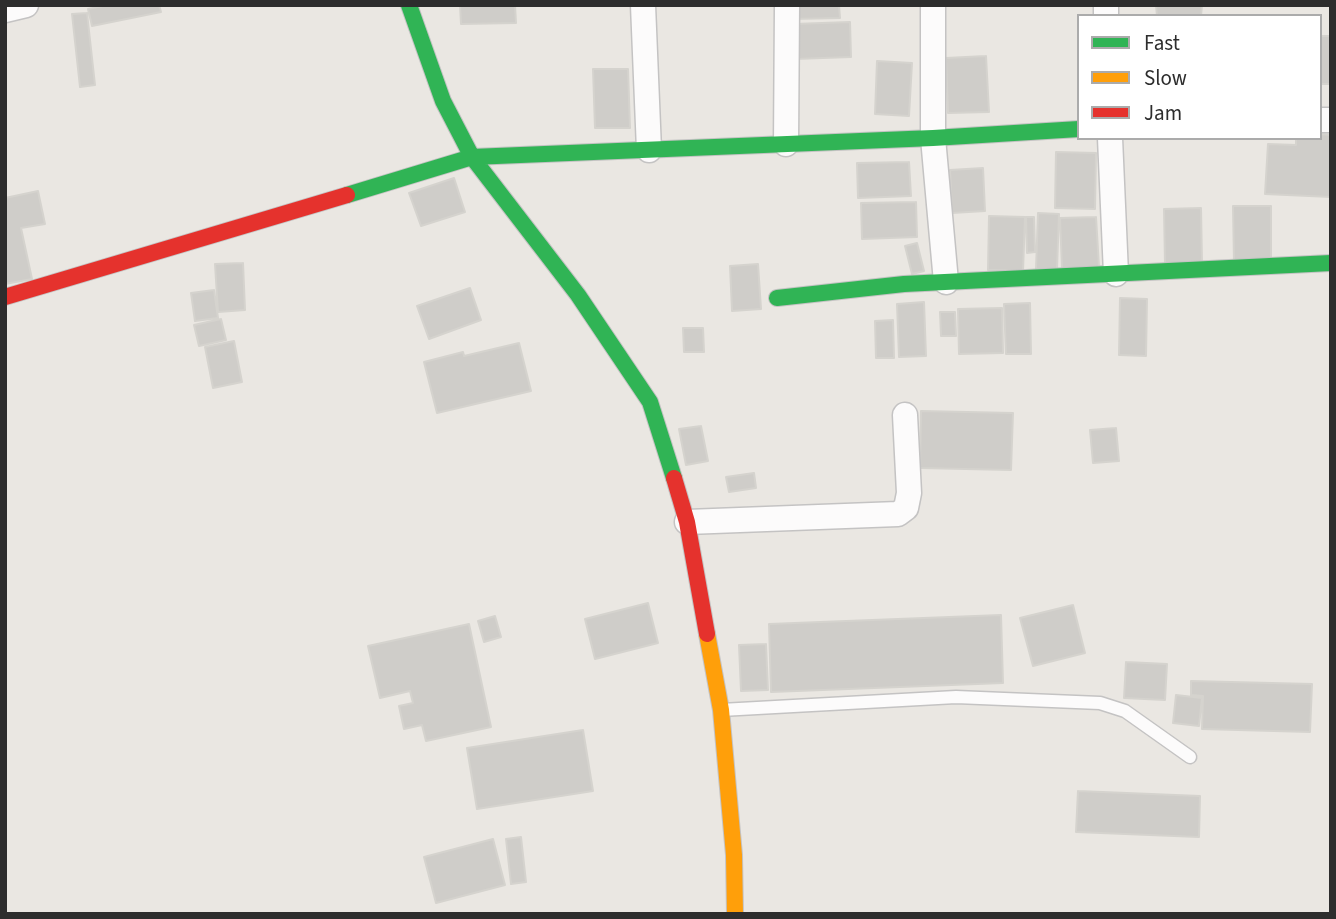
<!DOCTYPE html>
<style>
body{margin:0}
#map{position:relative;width:1336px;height:919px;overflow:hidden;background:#eae7e2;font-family:"Source Sans 3",sans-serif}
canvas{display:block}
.frame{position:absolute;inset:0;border:7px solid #2d2d2d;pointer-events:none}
.legend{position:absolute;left:1077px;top:14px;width:245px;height:126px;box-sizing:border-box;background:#fff;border:2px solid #ababab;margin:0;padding:9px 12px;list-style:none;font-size:21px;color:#2d2d2d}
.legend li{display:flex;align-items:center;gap:14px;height:35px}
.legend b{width:35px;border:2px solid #ababab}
</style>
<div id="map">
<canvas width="1336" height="919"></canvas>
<div class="frame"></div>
<ul class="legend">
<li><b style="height:9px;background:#30b455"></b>Fast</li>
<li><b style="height:9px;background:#ff9f0a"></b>Slow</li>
<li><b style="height:9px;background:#e5322d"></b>Jam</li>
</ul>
</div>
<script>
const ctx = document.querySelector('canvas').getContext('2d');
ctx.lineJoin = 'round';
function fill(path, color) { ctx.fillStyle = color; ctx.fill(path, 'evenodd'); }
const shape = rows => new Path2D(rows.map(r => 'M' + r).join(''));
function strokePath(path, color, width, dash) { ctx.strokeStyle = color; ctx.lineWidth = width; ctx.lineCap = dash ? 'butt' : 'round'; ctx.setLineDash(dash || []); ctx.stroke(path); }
const building = shape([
 [108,5,159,5,161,12,92,26,88,9,108,5],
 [460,5,515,5,516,23,461,24,460,5],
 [791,5,839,5,840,18,791,19,791,5],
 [1156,5,1202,5,1201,16,1157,16,1156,5],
 [87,13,95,85,80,87,72,14,87,13],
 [850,22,851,57,795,59,794,24,850,22],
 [1320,36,1331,36,1331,84,1321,84,1320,36],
 [986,56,989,112,948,113,946,58,986,56],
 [877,61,912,63,909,116,875,114,877,61],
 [593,69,628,69,630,128,595,128,593,69],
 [1320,134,1331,135,1331,197,1265,194,1268,144,1296,145,1296,138,1320,138,1320,134],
 [1056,152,1096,153,1095,209,1055,208,1056,152],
 [909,162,911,196,858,198,857,163,909,162],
 [983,168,985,211,952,213,950,170,983,168],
 [454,178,465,212,421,226,409,193,454,178],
 [38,191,45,224,21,228,32,279,5,284,5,198,38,191],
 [916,202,917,237,862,239,861,203,916,202],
 [1233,206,1271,206,1271,261,1234,262,1233,206],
 [1201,208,1202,263,1165,264,1164,209,1201,208],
 [1038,213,1059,214,1057,269,1036,269,1038,213],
 [989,216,1025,217,1023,271,988,270,989,216],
 [1026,217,1034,217,1035,252,1027,253,1026,217],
 [1096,217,1099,267,1062,269,1060,218,1096,217],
 [917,243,924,271,912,274,905,246,917,243],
 [243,263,245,310,218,312,215,264,243,263],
 [758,264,761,309,732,311,730,266,758,264],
 [470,288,481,320,429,339,417,306,470,288],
 [214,290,218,318,195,321,191,293,214,290],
 [1120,298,1147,299,1146,356,1119,355,1120,298],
 [924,302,926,356,899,357,897,304,924,302],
 [1030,303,1031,354,1006,354,1004,304,1030,303],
 [1002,308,1003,353,959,354,958,309,1002,308],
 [940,312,955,312,956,336,941,336,940,312],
 [221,319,226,340,199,346,194,325,221,319],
 [893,320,894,358,876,358,875,321,893,320],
 [683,328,703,328,704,352,684,352,683,328],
 [234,341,242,382,213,388,205,347,234,341],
 [519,343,531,391,437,413,424,362,463,352,464,356,519,343],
 [921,411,1013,413,1011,470,920,468,921,411],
 [701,426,708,461,686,465,679,429,701,426],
 [1116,428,1119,461,1093,463,1090,430,1116,428],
 [754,473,756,488,729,492,726,477,754,473],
 [648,603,658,643,595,659,585,619,648,603],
 [1073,605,1085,653,1033,666,1020,618,1073,605],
 [1001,615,1003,683,771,692,769,624,1001,615],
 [495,616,501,637,484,642,478,621,495,616],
 [469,624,491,727,426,741,422,725,404,729,399,706,413,703,410,691,380,698,368,646,469,624],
 [766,644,768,690,741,691,739,645,766,644],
 [1126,662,1167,664,1165,700,1124,698,1126,662],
 [1191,681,1312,684,1310,732,1202,729,1203,696,1191,695,1191,681],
 [1176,695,1202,698,1199,726,1173,723,1176,695],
 [583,730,593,791,477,809,467,748,583,730],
 [1078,791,1200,796,1199,837,1076,832,1078,791],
 [521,837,526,882,511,884,506,839,521,837],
 [493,839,505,885,436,903,424,857,493,839]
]);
fill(building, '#cfcdc9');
strokePath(building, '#d5d3ce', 2);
const lane = shape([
 [721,710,956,697,1100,703,1125,711,1190,757]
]);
const street = shape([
 [643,5,649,150],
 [933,5,933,138,946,282],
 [1106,5,1106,16],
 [5,10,26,5],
 [1320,120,1331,120],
 [1110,138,1116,274],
 [786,144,787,5],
 [687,522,898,514,906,508,909,493,905,415]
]);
const fast = shape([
 [409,5,443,101,472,157,578,295,650,402,674,478],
 [347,195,472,157,933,138,1079,129],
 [777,298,904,284,1331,263]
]);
const slow = shape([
 [707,634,721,710,734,855,735,914]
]);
const jam = shape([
 [5,297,347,195],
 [674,478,687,522,707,634]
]);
strokePath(lane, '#c4c3c3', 15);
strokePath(street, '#c4c3c3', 27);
strokePath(fast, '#c4c3c3', 18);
strokePath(slow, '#c4c3c3', 18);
strokePath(jam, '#c4c3c3', 18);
strokePath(lane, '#fcfbfb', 12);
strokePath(street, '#fcfbfb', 24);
strokePath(fast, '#30b455', 16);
strokePath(slow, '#ff9f0a', 16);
strokePath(jam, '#e5322d', 16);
</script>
